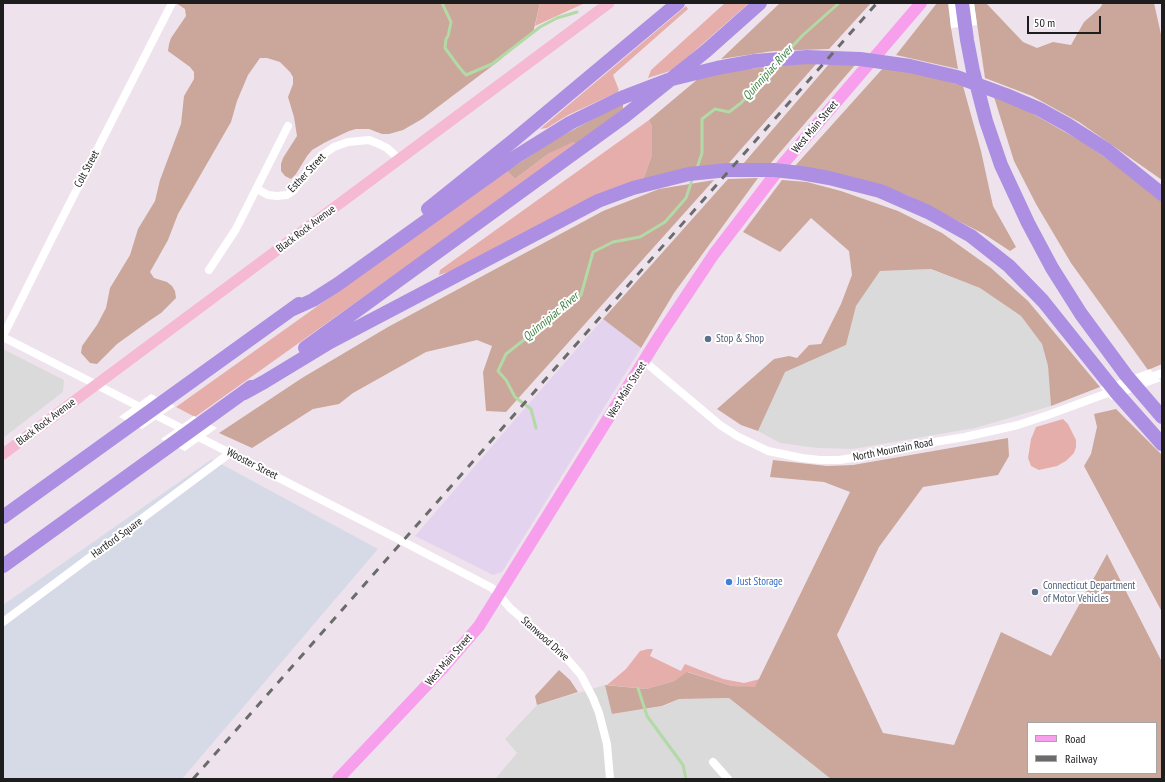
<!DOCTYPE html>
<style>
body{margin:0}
#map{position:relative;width:1165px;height:782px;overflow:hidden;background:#eee3ec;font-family:"PT Sans Narrow",sans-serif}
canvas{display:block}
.frame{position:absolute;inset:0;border:4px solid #1d1d1d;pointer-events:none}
.legend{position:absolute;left:1027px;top:722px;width:130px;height:52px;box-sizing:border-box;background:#fff;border:1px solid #a5a5a5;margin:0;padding:5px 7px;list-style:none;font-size:12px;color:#1d1d1d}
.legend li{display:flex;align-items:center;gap:8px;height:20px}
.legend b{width:20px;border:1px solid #a5a5a5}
.scale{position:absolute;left:1027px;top:16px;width:74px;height:18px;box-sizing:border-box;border:2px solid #1d1d1d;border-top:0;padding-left:5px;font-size:12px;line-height:14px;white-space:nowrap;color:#1d1d1d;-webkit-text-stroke:3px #fff;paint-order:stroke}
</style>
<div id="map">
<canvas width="1165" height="782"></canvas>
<div class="frame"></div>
<ul class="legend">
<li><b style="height:5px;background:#f79fed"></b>Road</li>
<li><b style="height:5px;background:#6b6b6b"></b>Railway</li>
</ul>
<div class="scale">50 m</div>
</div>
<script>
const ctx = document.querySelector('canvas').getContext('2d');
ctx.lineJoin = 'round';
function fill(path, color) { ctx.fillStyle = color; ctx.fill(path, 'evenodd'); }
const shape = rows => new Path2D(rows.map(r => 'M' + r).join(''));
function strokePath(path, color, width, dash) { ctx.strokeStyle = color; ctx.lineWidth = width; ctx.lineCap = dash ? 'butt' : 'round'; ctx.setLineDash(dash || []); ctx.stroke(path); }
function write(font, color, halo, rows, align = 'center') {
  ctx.font = font + ' "PT Sans Narrow",sans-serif'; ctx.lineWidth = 4; ctx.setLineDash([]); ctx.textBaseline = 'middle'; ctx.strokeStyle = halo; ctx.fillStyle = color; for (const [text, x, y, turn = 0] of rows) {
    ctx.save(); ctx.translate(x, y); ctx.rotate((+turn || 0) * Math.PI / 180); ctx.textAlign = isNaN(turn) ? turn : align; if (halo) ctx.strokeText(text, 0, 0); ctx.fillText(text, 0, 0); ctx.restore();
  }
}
fill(shape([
 [930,269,980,288,1021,316,1042,344,1048,366,1051,406,975,428,853,449,817,448,780,443,758,431,784,372,846,345,856,306,880,271],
 [3,349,64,380,63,392,3,438],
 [605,685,613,714,664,706,679,699,729,698,831,779,495,779,517,753,505,739,537,705]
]), '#dbdadb');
fill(shape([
 [603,319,641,348,502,572,493,575,415,536,511,424]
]), '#e3d3ee');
fill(shape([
 [212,459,378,549,182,779,3,779,3,605]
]), '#d6dae7');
fill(shape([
 [540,3,585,3,535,26],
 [725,3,749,3,673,70,648,78,651,70],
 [686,6,688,9,613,75,619,90,618,90,618,92,568,115,547,128,540,129],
 [649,120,652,127,652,155,643,180,458,269,439,275,440,270],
 [573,141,578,144,195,417,176,407,507,171,515,179,548,154],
 [1063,419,1068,424,1076,440,1076,447,1074,453,1066,461,1057,466,1039,470,1031,466,1028,458,1031,439,1036,427],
 [648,649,653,649,650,656,681,671,685,664,723,679,744,683,760,679,755,688,732,686,688,672,674,681,646,689,607,685,626,669,640,651]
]), '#e6aeab');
fill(shape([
 [176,3,540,3,533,33,510,50,500,60,422,119,403,130,389,134,382,134,369,129,356,129,349,131,330,140,324,143,312,150,307,156,296,174,291,179,285,176,281,171,281,164,283,158,297,136,294,117,288,97,293,84,293,77,290,72,280,62,267,58,260,58,248,75,237,101,231,122,178,214,168,240,150,272,154,278,167,282,172,286,175,291,176,298,161,313,149,321,117,344,97,364,90,363,81,353,82,346,97,325,106,308,110,288,130,255,138,229,155,201,160,180,181,124,184,96,194,79,194,72,190,67,168,51,169,44,171,38,186,16,185,9],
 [780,3,871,3,829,49,773,51,721,59],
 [937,3,949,3,951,28,958,69,896,55],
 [974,3,986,3,1023,42,1037,48,1053,42,1071,45,1084,22,1100,8,1103,3,1154,3,1162,39,1162,180,1079,122,1032,96,985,78],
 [817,63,728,164,643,180,652,155,652,127,649,120,699,78,740,70,795,64],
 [829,64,855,65,770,164,743,164],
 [884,67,925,75,963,86,981,151,993,206,1016,247,1010,251,984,234,907,195,855,178,795,166],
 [994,97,1026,110,1081,141,1121,168,1162,200,1162,364,1148,370,1071,263,1036,204,1014,161],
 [623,103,623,109,578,144,573,142,548,154,515,179,507,171,556,139],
 [758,178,674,293,641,348,603,319,728,179],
 [714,180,506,412,486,411,483,372,492,346,477,340,426,352,353,393,339,404,313,409,252,448,219,433,302,378,388,327,603,211,659,189],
 [782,180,807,182,841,191,898,211,942,233,991,268,1028,301,1100,387,1051,406,1048,366,1042,344,1021,316,980,288,931,269,880,271,856,306,846,345,785,372,758,431,741,425,717,409,774,359,789,356,797,358,809,345,821,344,841,304,852,275,849,251,811,218,780,252,743,232],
 [1116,409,1162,455,1162,612,1084,466,1091,454,1097,427,1094,414],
 [1008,438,1009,456,998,475,923,487,879,547,837,635,883,733,954,745,1001,632,1051,656,1107,554,1162,662,1162,779,831,779,729,698,679,699,662,706,612,714,605,685,646,689,674,681,687,672,732,686,755,687,850,492,824,482,770,477,773,460,827,466,853,465],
 [1028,723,1156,723,1156,773,1028,773],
 [559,670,570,680,578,692,537,705,535,696]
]), '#cba69a');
fill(shape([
 [948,3,974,3,977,25,951,28],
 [1150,369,1161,381,1111,400,1100,387],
 [151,394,175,406,142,429,119,417],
 [194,416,217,428,185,451,161,439]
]), '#fff');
strokePath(shape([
 [442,3,451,22,448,36,446,39,445,48,459,67,466,75,492,64,540,27,557,18,577,12],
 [786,53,803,35,839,3],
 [697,168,702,153,702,119,715,109,729,112,741,103,776,65],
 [536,428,531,409,515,397,506,380,498,371,506,354,581,295,593,252,613,242,640,237,665,222,686,198,693,177],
 [638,688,647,716,683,765,686,779]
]), '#b2d9a6', 3);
strokePath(shape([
 [257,189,268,195,277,196,287,195,294,190,311,166,321,156,334,147,348,142,369,140,379,144,387,148,399,159],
 [209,270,236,229,288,126],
 [3,336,52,238,172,3],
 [3,337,402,541,492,588,499,595,510,608,562,653,581,675,593,698,599,713,607,744,610,779],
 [644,361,720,425,737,436,768,451,802,458,820,460,839,460,859,457,910,446,965,437,1018,425,1048,415,1162,373],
 [3,622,230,453],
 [713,762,728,779]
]), '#fff', 8);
strokePath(shape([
 [3,454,609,3]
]), '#f6b9d2', 11);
strokePath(shape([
 [338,779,442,669,479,626,660,335,714,254,783,164,921,3]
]), '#f79fed', 12);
strokePath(shape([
 [962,3,967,40,973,71,986,121,1001,165,1028,223,1052,268,1081,314,1126,375,1162,417],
 [428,209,514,140,678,3],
 [291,310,313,300,338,284,517,156,570,123,621,98,668,80,717,68,755,61,807,57,860,59,910,66,957,77,1006,95,1039,109,1068,125,1107,150,1162,194],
 [305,348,625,116,706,51,760,3],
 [244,393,264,382,330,342,598,201,633,188,689,174,728,170,774,170,801,173,829,178,880,191,928,212,971,236,1009,266,1043,301,1115,391,1162,444],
 [3,517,299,304],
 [3,566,251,387]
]), '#ac8fe2', 14);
strokePath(shape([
 [193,779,877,3]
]), '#6b6b6b', 3, [8, 8]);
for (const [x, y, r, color] of [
 [708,339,4,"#5c6f8a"],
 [729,582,4,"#3f7fe0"],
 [1035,592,4,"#5c6f8a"]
]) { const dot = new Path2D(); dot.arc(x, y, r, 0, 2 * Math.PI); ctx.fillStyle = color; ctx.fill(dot); strokePath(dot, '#fff', 1.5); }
write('11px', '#1d1d1d', '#fff', [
 ["West Main Street",815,127,-50],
 ["Colt Street",87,169,-62],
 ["Esther Street",307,173,-47],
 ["Black Rock Avenue",306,229,-37],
 ["West Main Street",627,390,-58],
 ["Black Rock Avenue",46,422,-37],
 ["North Mountain Road",893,450,-11],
 ["Wooster Street",252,464,27],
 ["Hartford Square",117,538,-36],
 ["Stanwood Drive",545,639,42],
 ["West Main Street",449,660,-49]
]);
write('11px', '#4e5e75', '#fff', [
 ["Stop & Shop",716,339],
 ["Connecticut Department",1043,586],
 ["of Motor Vehicles",1043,599]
], 'left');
write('11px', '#366cbe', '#fff', [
 ["Just Storage",737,582]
], 'left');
write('italic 12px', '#408242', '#fff', [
 ["Quinnipiac River",768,73,-48],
 ["Quinnipiac River",551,317,-40]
]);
</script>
